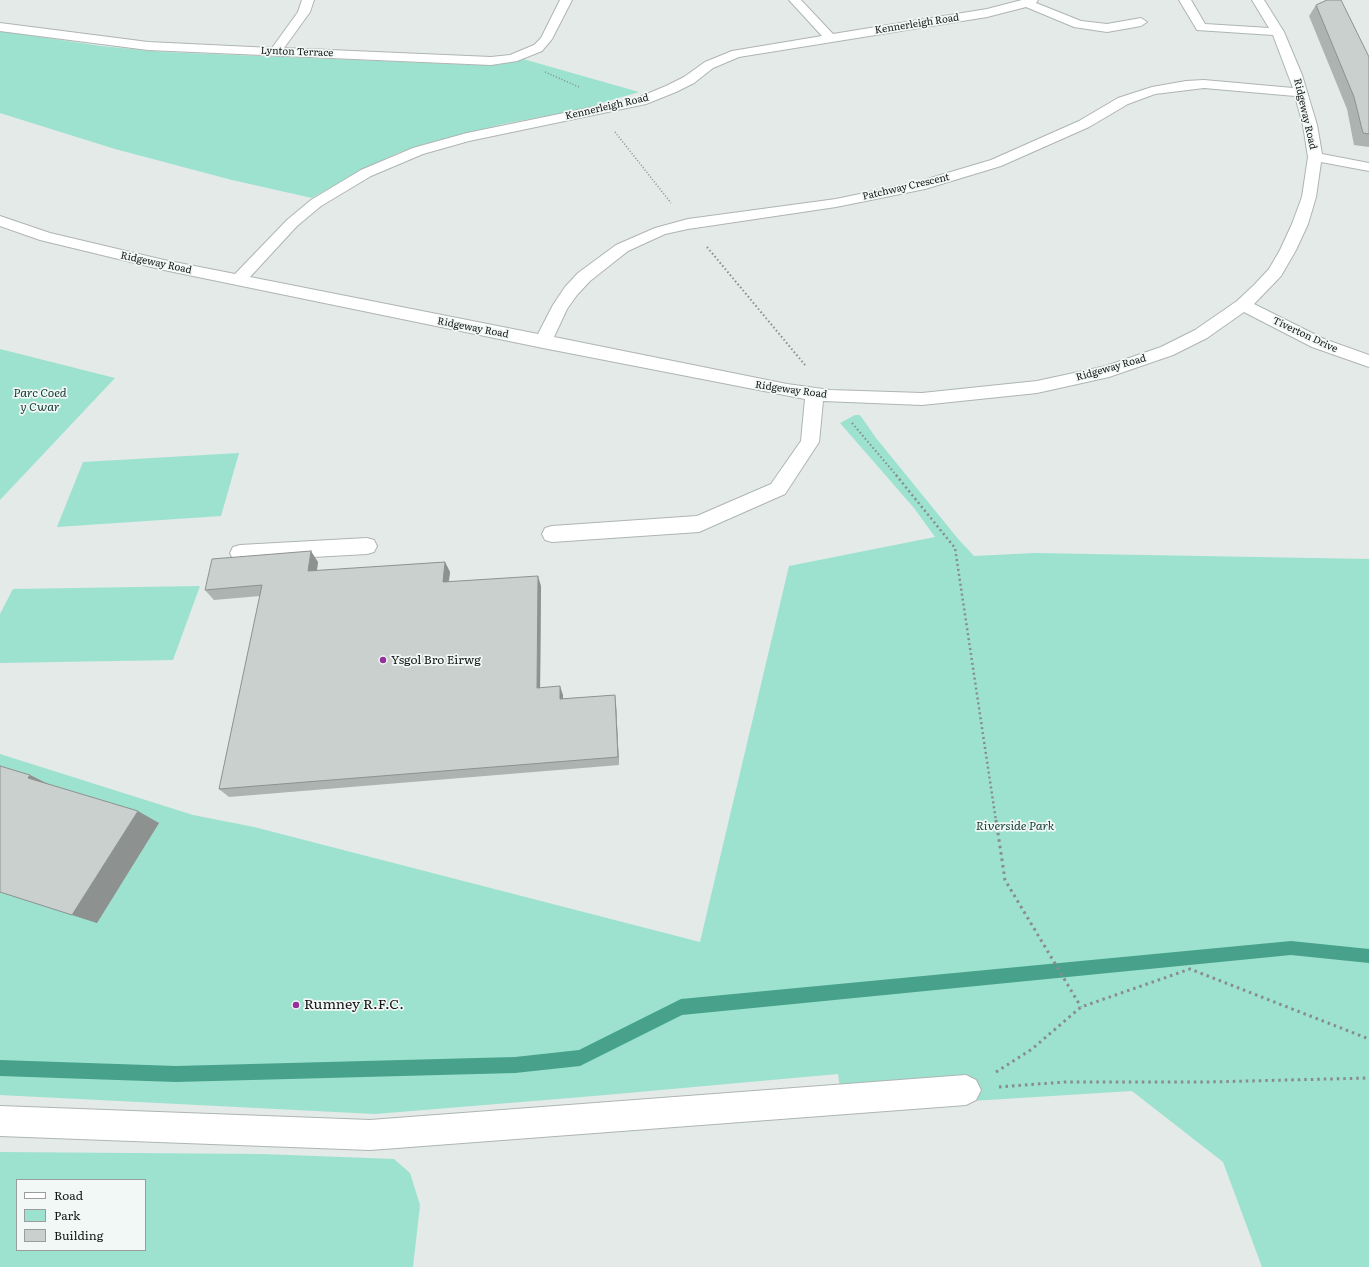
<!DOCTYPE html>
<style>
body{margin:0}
#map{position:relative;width:1369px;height:1267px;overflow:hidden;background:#e3eae8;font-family:Literata,serif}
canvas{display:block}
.legend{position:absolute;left:16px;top:1179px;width:130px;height:72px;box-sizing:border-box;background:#f1f8f5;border:1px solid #999e9c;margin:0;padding:5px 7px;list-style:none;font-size:12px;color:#161817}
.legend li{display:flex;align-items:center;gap:8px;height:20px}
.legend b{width:20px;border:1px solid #999e9c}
</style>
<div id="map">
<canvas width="1369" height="1267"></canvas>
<ul class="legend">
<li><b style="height:5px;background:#fff"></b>Road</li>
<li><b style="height:11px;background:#9ce2ce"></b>Park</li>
<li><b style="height:11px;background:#c9d0ce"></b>Building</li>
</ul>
</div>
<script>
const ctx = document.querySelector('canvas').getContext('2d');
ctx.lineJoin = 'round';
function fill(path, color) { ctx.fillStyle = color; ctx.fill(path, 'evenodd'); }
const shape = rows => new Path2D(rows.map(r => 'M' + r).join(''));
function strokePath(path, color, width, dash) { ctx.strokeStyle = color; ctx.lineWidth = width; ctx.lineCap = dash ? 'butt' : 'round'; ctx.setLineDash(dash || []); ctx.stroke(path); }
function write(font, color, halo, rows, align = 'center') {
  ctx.font = font + ' Literata,serif'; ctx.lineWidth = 3.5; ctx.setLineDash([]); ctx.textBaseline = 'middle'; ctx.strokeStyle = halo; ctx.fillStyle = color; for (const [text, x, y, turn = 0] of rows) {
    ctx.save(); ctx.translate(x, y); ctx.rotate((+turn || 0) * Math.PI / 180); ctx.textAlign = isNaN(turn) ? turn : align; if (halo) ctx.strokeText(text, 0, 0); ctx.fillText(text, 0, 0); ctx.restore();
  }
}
fill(shape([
 [0,31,101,46,163,52,476,65,498,65,523,59,639,92,598,104,599,106,503,124,422,145,400,152,357,172,312,198,232,180,115,149,0,113],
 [0,349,115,378,0,500],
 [855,415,860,415,876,438,959,540,974,556,1035,553,1369,559,1369,1267,1262,1267,1223,1162,1132,1091,843,1109,838,1074,594,1096,375,1114,0,1095,0,754,193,815,254,827,700,942,789,566,935,537,914,508,840,423],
 [239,453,221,516,57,527,83,462],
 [200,586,173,660,0,663,0,614,13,589],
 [0,1152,262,1154,394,1159,410,1173,420,1205,413,1267,0,1267],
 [17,1180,145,1180,145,1250,17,1250]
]), '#9ce2ce');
fill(shape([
 [1291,941,1369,949,1369,963,1291,955,682,1015,580,1066,515,1073,176,1082,0,1076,0,1060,176,1066,515,1057,579,1050,681,999,1291,941]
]), '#47a18b');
const minor = shape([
 [302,0,314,0,310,12,284,48,491,57,510,55,534,45,541,38,560,0,572,0,552,39,542,51,517,61,491,65,148,50,0,31,0,23,148,42,272,48,298,12,302,0],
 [789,0,801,0,833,34,987,9,1022,0,1038,0,1036,3,1081,21,1107,24,1141,18,1147,22,1141,26,1107,32,1074,27,1026,7,987,17,739,57,713,68,694,83,676,92,646,104,469,141,423,154,371,176,321,206,297,226,250,277,538,334,553,305,565,287,578,273,616,245,655,228,688,219,836,199,917,182,991,160,1079,121,1118,98,1152,87,1186,81,1204,80,1293,88,1273,35,1197,30,1179,0,1191,0,1205,24,1269,28,1252,0,1264,0,1284,32,1302,75,1317,125,1322,154,1369,163,1369,171,1321,162,1316,197,1308,224,1296,250,1281,276,1254,304,1324,339,1369,355,1369,367,1312,347,1244,312,1207,338,1173,355,1109,377,1037,393,922,405,823,401,819,442,785,494,699,532,552,542,545,540,542,534,545,528,552,526,697,516,771,484,801,441,805,399,543,348,164,270,40,240,0,226,0,216,50,233,164,260,235,274,287,220,311,200,361,170,413,148,467,133,637,98,666,86,684,77,705,62,732,51,822,36,789,0],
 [1204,88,1295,96,1303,125,1308,157,1302,197,1292,224,1280,250,1269,269,1254,285,1237,301,1195,330,1161,347,1106,366,1037,381,922,393,830,390,787,384,554,337,567,309,577,295,590,281,628,251,665,234,688,229,836,207,925,189,1001,166,1089,127,1128,104,1155,94,1204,88],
 [367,538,374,540,377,546,374,552,367,554,240,561,233,559,230,553,233,547,240,545,367,538],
 [966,1075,976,1080,981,1090,976,1100,966,1105,370,1150,0,1136,0,1106,370,1120,966,1075]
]);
strokePath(minor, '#aeb5b2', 2);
strokePath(shape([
 [545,72,579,87],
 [615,132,671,203]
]), '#888c8b', 1.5, [1, 2]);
strokePath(shape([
 [707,247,805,365],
 [852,423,897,476]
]), '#888c8b', 2, [1.5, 2.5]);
strokePath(shape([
 [896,475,955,548,996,821]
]), '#888c8b', 2.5, [2, 3]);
strokePath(shape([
 [996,820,1005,880,1081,1007],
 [996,1072,1032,1049,1081,1007,1190,969,1369,1039],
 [999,1087,1065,1082,1208,1082,1369,1078]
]), '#888c8b', 3, [2.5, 4]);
fill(minor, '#fff');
fill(shape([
 [1316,5,1369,57,1369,147,1354,145,1347,109,1309,16],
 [318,562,317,571,445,562,450,572,449,582,541,586,540,688,563,695,563,699,615,695,616,704,619,765,229,797,219,789,260,596,214,600,205,590],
 [0,766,30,775,50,785,159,823,97,923,0,892]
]), '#adb3b1');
fill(shape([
 [311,551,318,562,315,581,308,571],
 [445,562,450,572,447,592,443,582],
 [538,576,541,586,540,697,537,688],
 [560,686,563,695,563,707,560,699],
 [615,695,616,704,619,765,618,757],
 [30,775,54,787,28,778],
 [138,811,159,823,97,923,72,915]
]), '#8d9290');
const building = shape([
 [1327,0,1341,0,1369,57,1369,134,1363,133,1354,97,1316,5,1327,0],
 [311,551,308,571,445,562,443,582,538,576,537,688,560,686,560,699,615,695,618,757,219,789,262,585,205,590,212,559,311,551],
 [0,766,30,775,28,778,138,811,72,915,0,892,0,766]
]);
fill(building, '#c9d0ce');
strokePath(building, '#8d9290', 1);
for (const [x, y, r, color] of [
 [383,660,4,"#92329a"],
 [296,1005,4,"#92329a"]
]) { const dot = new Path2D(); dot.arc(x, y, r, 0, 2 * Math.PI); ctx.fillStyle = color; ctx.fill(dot); strokePath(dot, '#f1f8f5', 1.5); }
write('10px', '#161817', '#f1f8f5', [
 ["Kennerleigh Road",917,24,-9],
 ["Lynton Terrace",297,52,2],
 ["Kennerleigh Road",607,107,-13],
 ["Ridgeway Road",1305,114,77],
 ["Patchway Crescent",906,187,-13],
 ["Ridgeway Road",156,263,12],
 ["Ridgeway Road",473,328,11],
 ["Tiverton Drive",1305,335,25],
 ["Ridgeway Road",1111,368,-16],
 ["Ridgeway Road",791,390,8]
]);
write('italic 12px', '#143d33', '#f1f8f5', [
 ["Parc Coed",40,393],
 ["y Cwar",40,407],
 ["Riverside Park",1015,826]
]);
write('12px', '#161817', '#f1f8f5', [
 ["Ysgol Bro Eirwg",391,660]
], 'left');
write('14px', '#161817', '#f1f8f5', [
 ["Rumney R.F.C.",304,1005]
], 'left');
</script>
